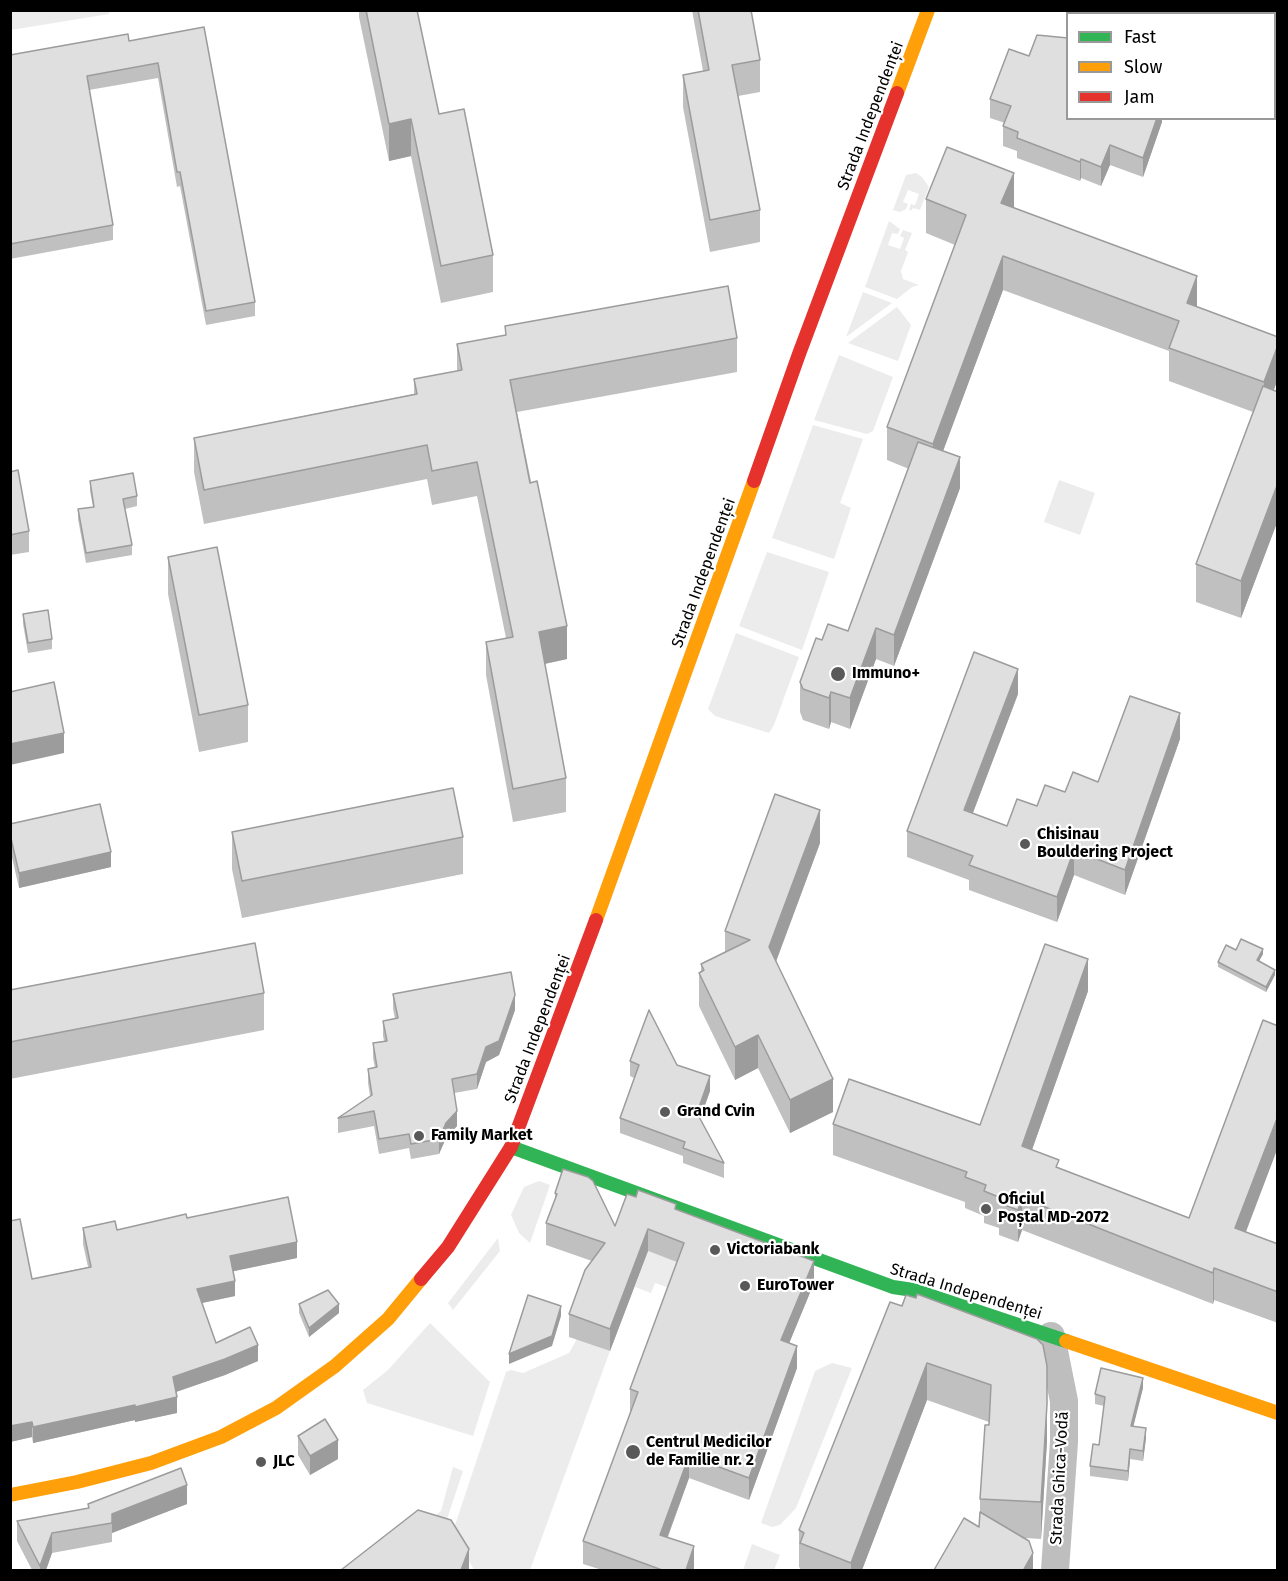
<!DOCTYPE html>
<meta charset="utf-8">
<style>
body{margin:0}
#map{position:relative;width:1288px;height:1581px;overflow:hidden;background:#fff;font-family:"Fira Sans",sans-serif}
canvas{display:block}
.frame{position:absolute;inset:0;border:12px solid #000;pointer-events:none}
.legend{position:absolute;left:1066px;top:12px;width:210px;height:108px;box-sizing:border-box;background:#fff;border:2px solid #999;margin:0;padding:8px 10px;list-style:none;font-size:18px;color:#000}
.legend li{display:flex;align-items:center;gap:12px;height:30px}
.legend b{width:30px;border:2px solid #999}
</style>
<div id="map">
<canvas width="1288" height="1581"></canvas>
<div class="frame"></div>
<ul class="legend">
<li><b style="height:8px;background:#30b455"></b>Fast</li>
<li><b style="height:8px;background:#ff9f0a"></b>Slow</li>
<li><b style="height:8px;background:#e5322d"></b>Jam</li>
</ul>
</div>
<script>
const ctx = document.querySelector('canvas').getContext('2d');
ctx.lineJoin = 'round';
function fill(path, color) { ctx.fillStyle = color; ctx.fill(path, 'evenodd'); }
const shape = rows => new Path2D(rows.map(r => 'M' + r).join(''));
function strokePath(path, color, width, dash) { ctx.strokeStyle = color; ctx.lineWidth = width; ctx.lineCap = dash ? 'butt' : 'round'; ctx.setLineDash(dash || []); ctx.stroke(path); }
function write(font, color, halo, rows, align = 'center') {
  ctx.font = font + ' "Fira Sans",sans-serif'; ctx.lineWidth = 4.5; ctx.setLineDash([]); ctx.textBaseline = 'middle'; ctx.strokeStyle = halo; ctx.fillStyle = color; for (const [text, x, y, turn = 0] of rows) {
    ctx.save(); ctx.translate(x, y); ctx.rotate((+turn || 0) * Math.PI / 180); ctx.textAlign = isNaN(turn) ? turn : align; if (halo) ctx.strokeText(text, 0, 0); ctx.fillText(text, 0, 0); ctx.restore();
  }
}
fill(shape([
 [11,10,109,10,109,14,11,30],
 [916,173,922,177,929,187,920,210,913,208,912,210,909,210,911,204,915,205,919,194,908,190,903,202,908,204,906,209,900,212,893,210,906,175],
 [889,221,900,229,898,234,892,233,888,245,900,249,904,238,900,236,903,230,912,233,905,250,908,252,901,271,903,279,919,285,912,287,897,299,865,287],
 [863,292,892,303,846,337],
 [897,307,911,325,898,361,848,343],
 [839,355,893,377,873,431,867,434,814,420],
 [813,425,863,439,840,503,851,508,834,559,772,538],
 [1059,480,1095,493,1080,535,1044,522],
 [767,552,829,572,802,650,739,626],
 [736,633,799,657,774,725,769,733,715,716,708,709],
 [539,1181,550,1185,530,1243,519,1233,511,1215,524,1187],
 [498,1238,500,1251,453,1310,448,1303],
 [694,1238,675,1290,655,1283,651,1293,635,1287,648,1251,664,1257],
 [430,1323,490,1382,473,1436,367,1403,363,1390,388,1370],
 [577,1339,610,1351,530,1570,474,1570,453,1531,506,1372,511,1370,523,1373,569,1353],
 [832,1363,852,1368,796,1508,780,1525,772,1527,761,1523,815,1371],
 [453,1467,463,1471,443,1531,369,1570,441,1511],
 [752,1544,780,1555,774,1570,743,1570]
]), '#ececec');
strokePath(shape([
 [1051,1336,1064,1401,1064,1442,1055,1570]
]), '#bebebe', 28);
strokePath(shape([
 [511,1147,893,1287,913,1290,1066,1341]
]), '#30b455', 14);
strokePath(shape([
 [897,93,928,10],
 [596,920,754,481],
 [1066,1341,1278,1413],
 [10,1495,77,1482,151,1463,221,1437,276,1408,335,1366,388,1319,421,1279]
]), '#ff9f0a', 14);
strokePath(shape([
 [754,481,799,354,897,93],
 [421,1279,448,1247,511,1147,596,920]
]), '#e5322d', 14);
fill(shape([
 [359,10,417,10,439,114,493,255,493,292,441,303,411,156,389,161,359,17],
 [692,10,751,10,760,60,760,92,738,96,760,210,760,242,710,252,683,107,683,75,703,71],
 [1150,10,1278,10,1278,58,1275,57,1275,14,1158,14],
 [204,27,255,302,255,316,206,325,180,186,177,187,158,78,89,90,113,225,113,240,10,259,10,55,129,41],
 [990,99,1162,118,1162,122,1143,177,1110,165,1101,186,1081,178,1080,181,1017,158,1017,151,1003,146,1003,126,1005,123,990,118],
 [926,199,1013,208,1197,307,1278,337,1278,379,1273,390,1278,392,1278,520,1241,618,1196,602,1196,564,1253,412,1169,381,1169,351,1003,290,943,451,960,488,894,666,876,659,850,729,831,722,829,729,803,720,800,712,800,682,822,640,848,631,909,469,887,460,887,427,955,245,926,233],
 [505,326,737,338,737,372,517,412,567,659,545,664,566,778,566,812,513,822,486,675,486,642,506,638,477,496,432,505,427,479,204,524,194,472,194,438,414,394,414,379,457,371,457,344,505,335],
 [10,472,29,531,29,552,10,555],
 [90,481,137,496,137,506,125,509,132,545,132,555,86,563,78,519,78,509,93,507,90,491],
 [168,557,248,705,248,742,199,752,168,594],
 [23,614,52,639,52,649,28,653,23,624],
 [1018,694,973,813,1007,826,1037,806,1065,792,1098,782,1180,739,1125,895,1074,875,1057,922,969,890,969,880,907,857,907,831],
 [10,824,111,867,19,888,10,849],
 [232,832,463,837,463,874,242,918,232,869],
 [820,843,776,962,833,1112,790,1133,758,1068,735,1080,699,1006,699,973,701,972,701,964,725,953,725,931],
 [1236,950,1263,954,1259,961,1275,975,1266,992,1218,967,1218,962],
 [10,990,264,993,264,1030,10,1079],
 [1088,991,1032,1150,1059,1168,1189,1218,1278,1026,1278,1147,1246,1232,1278,1244,1278,1323,1214,1300,1213,1304,1022,1230,1018,1242,999,1235,999,1228,984,1223,984,1216,965,1208,965,1202,833,1155,833,1124,980,1125],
 [393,994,515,1010,499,1055,486,1062,477,1089,454,1093,457,1126,446,1138,439,1154,411,1159,409,1148,379,1154,374,1126,338,1133,338,1118,370,1096,368,1083,368,1069,375,1068,373,1058,373,1043,384,1041,383,1036,383,1021,395,1019,393,1009],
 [630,1061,677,1065,710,1091,700,1119,724,1163,724,1178,683,1163,683,1156,620,1133,620,1118,634,1078,630,1076],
 [555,1193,615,1226,636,1197,676,1209,814,1283,789,1343,797,1368,749,1500,689,1478,668,1537,694,1568,694,1570,602,1570,583,1564,583,1541,631,1411,630,1411,630,1389,677,1262,648,1251,610,1351,569,1337,569,1314,592,1261,546,1245,546,1223,555,1200],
 [187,1218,297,1258,233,1271,235,1296,202,1303,216,1343,258,1361,225,1375,176,1392,177,1413,135,1422,135,1420,33,1443,32,1437,10,1442,10,1221,32,1279,88,1267,83,1244,83,1228,117,1230],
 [906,1295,1047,1441,1041,1539,1025,1538,1033,1570,979,1527,980,1512,980,1499,989,1422,927,1400,862,1570,800,1570,800,1568,799,1567,799,1530],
 [299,1304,339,1313,309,1337,299,1313],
 [1143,1388,1133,1426,1146,1438,1143,1461,1130,1459,1128,1481,1090,1476,1090,1466,1099,1445,1104,1406,1095,1404,1095,1394],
 [298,1436,338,1459,310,1475,298,1455],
 [88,1504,187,1504,112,1533,112,1542,52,1553,46,1570,32,1570,17,1541,17,1521,88,1508]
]), '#c0c0c0');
fill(shape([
 [1157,118,1162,118,1162,122,1143,177,1143,158],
 [411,119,411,156,389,161,389,124],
 [1110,145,1110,165,1101,186,1101,167],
 [1081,159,1081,178,1080,181,1080,162],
 [1014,173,1014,207,1001,237,1001,203],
 [1003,256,1003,290,933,478,933,444],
 [1197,276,1197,310,1187,303],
 [1278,345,1278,379,1264,416,1264,382],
 [960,457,960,488,894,666,894,635],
 [1278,483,1278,520,1241,618,1241,581],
 [567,626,567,659,539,665,539,632],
 [876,628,876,659,850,729,850,698],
 [1018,669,1018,694,964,836,964,810],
 [831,692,831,722,829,729,829,698],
 [1180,713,1180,739,1125,895,1125,870],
 [64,733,64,753,10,765,10,744],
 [820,810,820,843,769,980,769,947],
 [1074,850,1074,875,1057,922,1057,897],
 [111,852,111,867,19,888,19,873],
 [1263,949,1263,954,1257,965,1257,960],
 [1088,959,1088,991,1022,1178,1022,1146],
 [1275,970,1275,975,1266,992,1266,987],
 [515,995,515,1010,499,1055,486,1062,477,1089,477,1074,486,1047],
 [758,1035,758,1068,735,1080,735,1047],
 [710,1076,710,1091,697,1128,697,1113],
 [833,1079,833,1112,790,1133,790,1100],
 [457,1111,457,1126,446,1138,439,1154,439,1139,446,1123],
 [1278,1116,1278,1147,1235,1260,1235,1228],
 [1022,1198,1022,1230,1018,1242,1018,1210],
 [648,1229,648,1251,610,1351,610,1329],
 [297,1242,297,1258,230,1272,230,1256],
 [814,1261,814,1283,781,1363,781,1340],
 [1214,1268,1214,1300,1213,1304,1213,1273],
 [235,1281,235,1296,197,1304,197,1289],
 [339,1304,339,1313,309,1337,309,1328],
 [561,1306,561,1316,552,1346,509,1364,509,1354],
 [258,1345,258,1361,225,1375,173,1393,173,1377],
 [797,1346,797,1368,749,1500,749,1478],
 [927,1363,927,1400,862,1570,851,1570,851,1563],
 [1143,1378,1143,1388,1131,1436,1131,1426],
 [177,1397,177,1413,135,1422,135,1407],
 [1047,1404,1047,1441,1041,1539,1041,1502],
 [135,1405,135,1420,33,1443,33,1427],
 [32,1422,32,1437,10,1442,10,1426],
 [1146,1428,1146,1438,1143,1461,1143,1451],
 [338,1440,338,1459,310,1475,310,1456],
 [1130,1449,1130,1459,1128,1481,1128,1471],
 [689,1456,689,1478,660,1557,660,1535],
 [187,1485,187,1504,112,1533,112,1514],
 [52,1533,52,1553,46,1570,40,1570,40,1566],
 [694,1546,694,1570,686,1570],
 [469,1549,469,1570,461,1570],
 [1033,1553,1033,1570,1024,1570,1024,1569]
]), '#9c9c9c');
const building = shape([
 [366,10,417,10,439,114,464,109,493,255,441,266,411,119,389,124,366,10],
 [698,10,751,10,760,60,732,65,760,210,710,220,683,75,709,70,698,10],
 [1249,10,1278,10,1278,21,1275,20,1275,14,1257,14,1249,10],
 [204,27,255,302,206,311,180,172,177,172,158,63,87,76,113,225,10,244,10,55,128,34,129,41,204,27],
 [1037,35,1068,38,1068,118,1157,118,1143,158,1110,145,1101,167,1081,159,1080,162,1017,138,1018,132,1003,126,1011,106,990,99,1009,49,1029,56,1037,35],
 [947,147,1014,173,1001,203,1197,276,1187,303,1278,337,1278,345,1264,382,1169,348,1179,321,1003,256,933,444,887,427,966,215,926,199,947,147],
 [728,286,737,338,510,380,530,483,537,481,567,626,539,632,566,778,513,789,486,642,513,637,477,462,432,471,427,445,204,490,194,438,417,394,414,379,462,370,457,344,506,335,505,326,728,286],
 [1263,386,1278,392,1278,483,1241,581,1196,564,1263,386],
 [918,442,960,457,894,635,876,628,850,698,831,692,829,698,803,689,800,682,816,638,822,640,828,624,848,631,918,442],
 [18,470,29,531,10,535,10,472,18,470],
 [133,473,137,496,123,499,132,545,86,553,78,509,94,507,90,481,133,473],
 [217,547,248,705,199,715,168,557,217,547],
 [48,610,52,639,28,643,23,614,48,610],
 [974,652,1018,669,964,810,1007,826,1017,799,1037,806,1045,785,1065,792,1073,772,1098,782,1130,696,1180,713,1125,870,1074,850,1057,897,969,865,973,856,907,831,974,652],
 [54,682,64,733,10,744,10,692,54,682],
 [453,788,463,837,242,881,232,832,453,788],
 [775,794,820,810,769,947,833,1079,790,1100,758,1035,735,1047,699,973,704,970,701,964,750,940,725,931,775,794],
 [100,804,111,852,19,873,10,834,10,824,100,804],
 [1241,939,1263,949,1257,960,1275,970,1266,987,1218,962,1226,945,1236,950,1241,939],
 [255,943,264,993,10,1042,10,990,255,943],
 [1045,944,1088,959,1022,1146,1059,1160,1056,1167,1189,1218,1263,1020,1278,1026,1278,1116,1235,1228,1278,1244,1278,1292,1214,1268,1213,1273,1022,1198,1018,1210,999,1203,1001,1198,984,1191,986,1185,965,1177,967,1172,833,1124,849,1079,980,1125,1045,944],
 [511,972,515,995,499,1041,486,1047,477,1074,452,1079,457,1111,446,1123,439,1139,411,1144,409,1134,379,1139,374,1111,338,1118,372,1095,368,1069,377,1067,373,1043,387,1041,383,1021,398,1018,393,994,511,972],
 [649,1010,677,1065,710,1076,697,1113,724,1163,683,1148,685,1142,620,1118,639,1065,630,1061,649,1010],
 [563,1169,588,1177,593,1181,615,1226,627,1194,636,1197,638,1190,676,1204,675,1209,814,1261,781,1340,797,1346,749,1478,689,1456,660,1535,694,1546,686,1570,662,1570,583,1541,638,1392,630,1389,684,1243,648,1229,610,1329,569,1314,585,1270,605,1243,546,1223,557,1194,555,1193,563,1169],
 [288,1197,297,1242,230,1256,235,1281,197,1289,216,1343,250,1327,258,1345,225,1359,173,1377,177,1397,135,1407,135,1405,33,1427,32,1422,10,1426,10,1221,20,1219,32,1279,91,1267,83,1228,115,1221,117,1230,186,1214,187,1218,288,1197],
 [328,1290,339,1304,309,1328,299,1304,328,1290],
 [917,1294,1037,1339,1043,1345,1047,1366,1047,1404,1041,1502,980,1499,985,1425,989,1425,991,1385,927,1363,851,1563,800,1543,804,1533,799,1530,890,1302,902,1306,906,1295,916,1298,917,1294],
 [528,1295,561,1306,552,1336,509,1354,528,1295],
 [1101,1368,1143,1378,1131,1426,1146,1428,1143,1451,1130,1449,1128,1471,1090,1466,1093,1444,1099,1445,1105,1397,1095,1394,1101,1368],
 [325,1419,338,1440,310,1456,298,1436,325,1419],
 [181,1468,187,1485,112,1514,112,1523,52,1533,40,1566,17,1521,89,1508,88,1504,181,1468],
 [418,1510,451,1520,469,1549,461,1570,341,1570,418,1510],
 [980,1512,1029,1541,1033,1553,1024,1569,1027,1570,934,1570,964,1518,979,1527,980,1512]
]);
fill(building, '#dfdfdf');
strokePath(building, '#9c9c9c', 1.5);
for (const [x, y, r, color] of [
 [838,674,8,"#595959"],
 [1025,844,6,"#595959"],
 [665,1112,6,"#595959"],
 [419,1136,6,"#595959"],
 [986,1209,6,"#595959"],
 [715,1250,6,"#595959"],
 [745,1286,6,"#595959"],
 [633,1452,8,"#595959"],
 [261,1462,6,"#595959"]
]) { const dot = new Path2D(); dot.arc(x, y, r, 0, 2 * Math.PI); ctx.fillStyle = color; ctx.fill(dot); strokePath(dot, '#fff', 2); }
write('16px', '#000', '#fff', [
 ["Strada Independenței",871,116,-69],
 ["Strada Independenței",704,573,-70],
 ["Strada Independenței",538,1029,-69],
 ["Strada Independenței",966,1292,17],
 ["Strada Ghica-Vodă",1060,1478,-87]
]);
write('bold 16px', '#000', '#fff', [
 ["Immuno+",852,674],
 ["Chisinau",1037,835],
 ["Bouldering Project",1037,853],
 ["Grand Cvin",677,1112],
 ["Family Market",431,1136],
 ["Oficiul",998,1200],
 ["Poștal MD-2072",998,1218],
 ["Victoriabank",727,1250],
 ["EuroTower",757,1286],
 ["Centrul Medicilor",646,1443],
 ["de Familie nr. 2",646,1461],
 ["JLC",273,1462]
], 'left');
</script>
